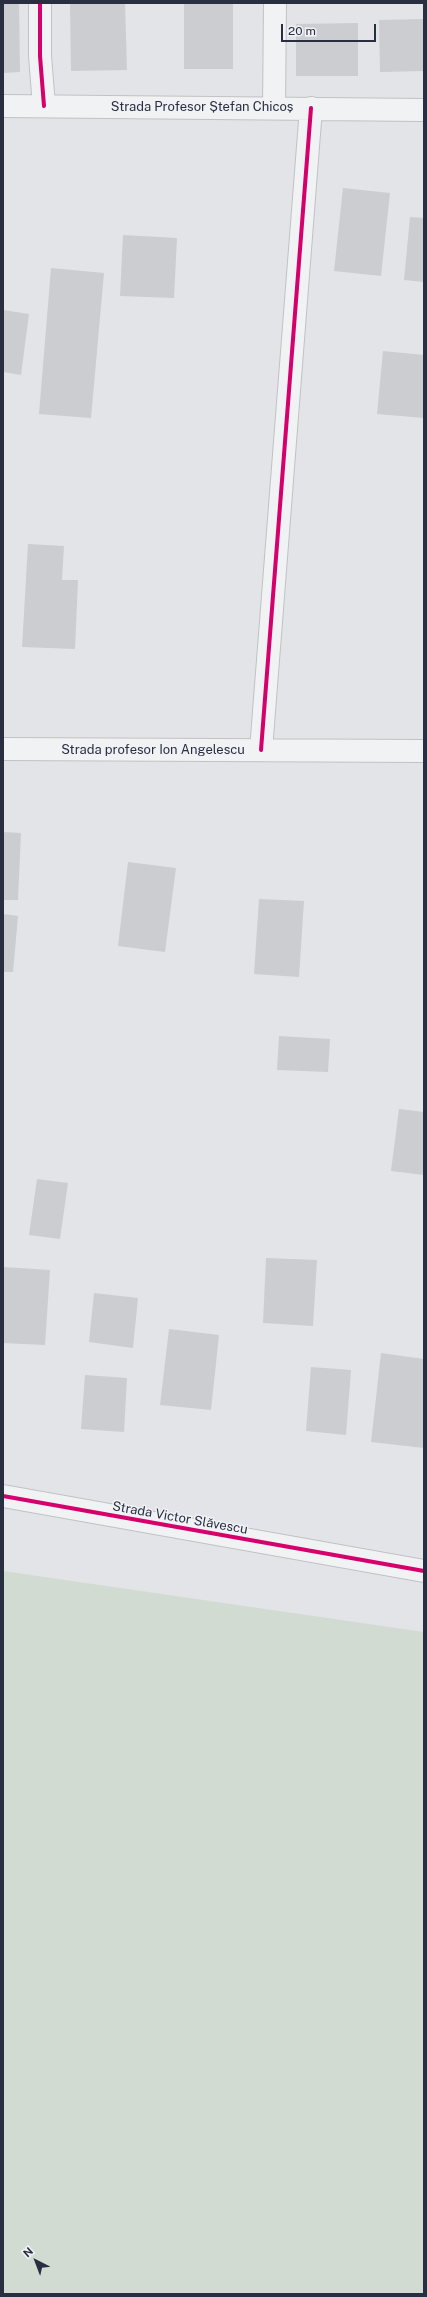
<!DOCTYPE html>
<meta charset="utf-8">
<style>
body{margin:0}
#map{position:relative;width:427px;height:2297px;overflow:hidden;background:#e2e4e7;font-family:"Public Sans",sans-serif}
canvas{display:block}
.frame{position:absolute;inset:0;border:4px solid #292f40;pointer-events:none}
.north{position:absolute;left:16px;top:2241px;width:40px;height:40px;-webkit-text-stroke:3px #f0f2f6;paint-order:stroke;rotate:318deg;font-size:11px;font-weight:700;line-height:16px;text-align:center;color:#292f40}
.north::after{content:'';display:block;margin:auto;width:14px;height:18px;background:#292f40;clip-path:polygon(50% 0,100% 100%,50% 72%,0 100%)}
.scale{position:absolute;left:281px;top:24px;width:95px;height:18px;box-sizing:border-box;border:2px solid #292f40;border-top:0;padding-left:5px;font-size:12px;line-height:14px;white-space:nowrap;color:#292f40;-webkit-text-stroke:3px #f0f2f6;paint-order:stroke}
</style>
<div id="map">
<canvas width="427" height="2297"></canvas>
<div class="frame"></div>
<div class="north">N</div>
<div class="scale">20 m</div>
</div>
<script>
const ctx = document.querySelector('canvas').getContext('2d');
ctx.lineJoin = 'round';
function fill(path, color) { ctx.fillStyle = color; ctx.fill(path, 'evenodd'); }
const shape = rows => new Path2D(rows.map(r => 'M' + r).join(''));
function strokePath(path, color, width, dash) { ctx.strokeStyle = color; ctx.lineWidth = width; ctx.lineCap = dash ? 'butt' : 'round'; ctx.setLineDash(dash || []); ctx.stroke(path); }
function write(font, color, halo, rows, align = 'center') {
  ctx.font = font + ' "Public Sans",sans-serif'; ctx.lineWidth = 3; ctx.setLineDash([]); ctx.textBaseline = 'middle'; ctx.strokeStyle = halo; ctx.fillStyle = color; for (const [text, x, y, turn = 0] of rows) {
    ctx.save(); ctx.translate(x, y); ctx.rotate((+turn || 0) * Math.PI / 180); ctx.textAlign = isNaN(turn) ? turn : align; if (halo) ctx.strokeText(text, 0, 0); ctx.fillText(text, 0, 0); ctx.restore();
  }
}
fill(shape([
 [3,1571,424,1632,424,2294,3,2294]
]), '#d2dbd2');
fill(shape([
 [3,3,19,3,20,72,3,73],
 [70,3,125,3,127,70,71,71],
 [184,3,233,3,233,69,184,69],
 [424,19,424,71,380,72,379,20],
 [358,23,358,76,296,76,296,24],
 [343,188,390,193,381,276,334,271],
 [410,217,424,218,424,282,404,280],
 [123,235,177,238,174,298,120,296],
 [51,268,104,273,91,418,39,414],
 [3,310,29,314,21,375,3,372],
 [383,351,424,355,424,418,377,414],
 [28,544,64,546,62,580,78,580,75,649,22,647],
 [3,832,21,833,18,900,3,900],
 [128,862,176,868,165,952,118,946],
 [259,899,304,901,299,977,254,974],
 [3,914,18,916,13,972,3,972],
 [279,1036,330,1039,328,1072,277,1070],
 [399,1109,424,1112,424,1175,391,1171],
 [37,1179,68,1183,60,1239,29,1235],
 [266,1258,317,1260,313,1326,263,1323],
 [3,1267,50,1270,45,1345,3,1343],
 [94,1293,138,1298,133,1348,89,1342],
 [169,1329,219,1335,211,1410,160,1405],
 [381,1353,424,1359,424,1448,371,1442],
 [311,1367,351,1370,346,1435,306,1431],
 [85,1375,127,1378,124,1432,81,1429]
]), '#cccdd1');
const street = shape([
 [40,3,40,56,44,106],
 [3,106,424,110],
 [274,108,275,3],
 [3,749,424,751],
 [261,750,311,108],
 [3,1496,424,1571]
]);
strokePath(street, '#c0c2c5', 24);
strokePath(street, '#f1f2f4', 22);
strokePath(shape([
 [40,3,40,56,44,106],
 [261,750,311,108],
 [3,1496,424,1571]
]), '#d6006c', 4);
write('13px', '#292f40', '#f0f2f6', [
 ["Strada Profesor Ștefan Chicoș",202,107],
 ["Strada profesor Ion Angelescu",153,750],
 ["Strada Victor Slăvescu",180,1518,10]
]);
</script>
